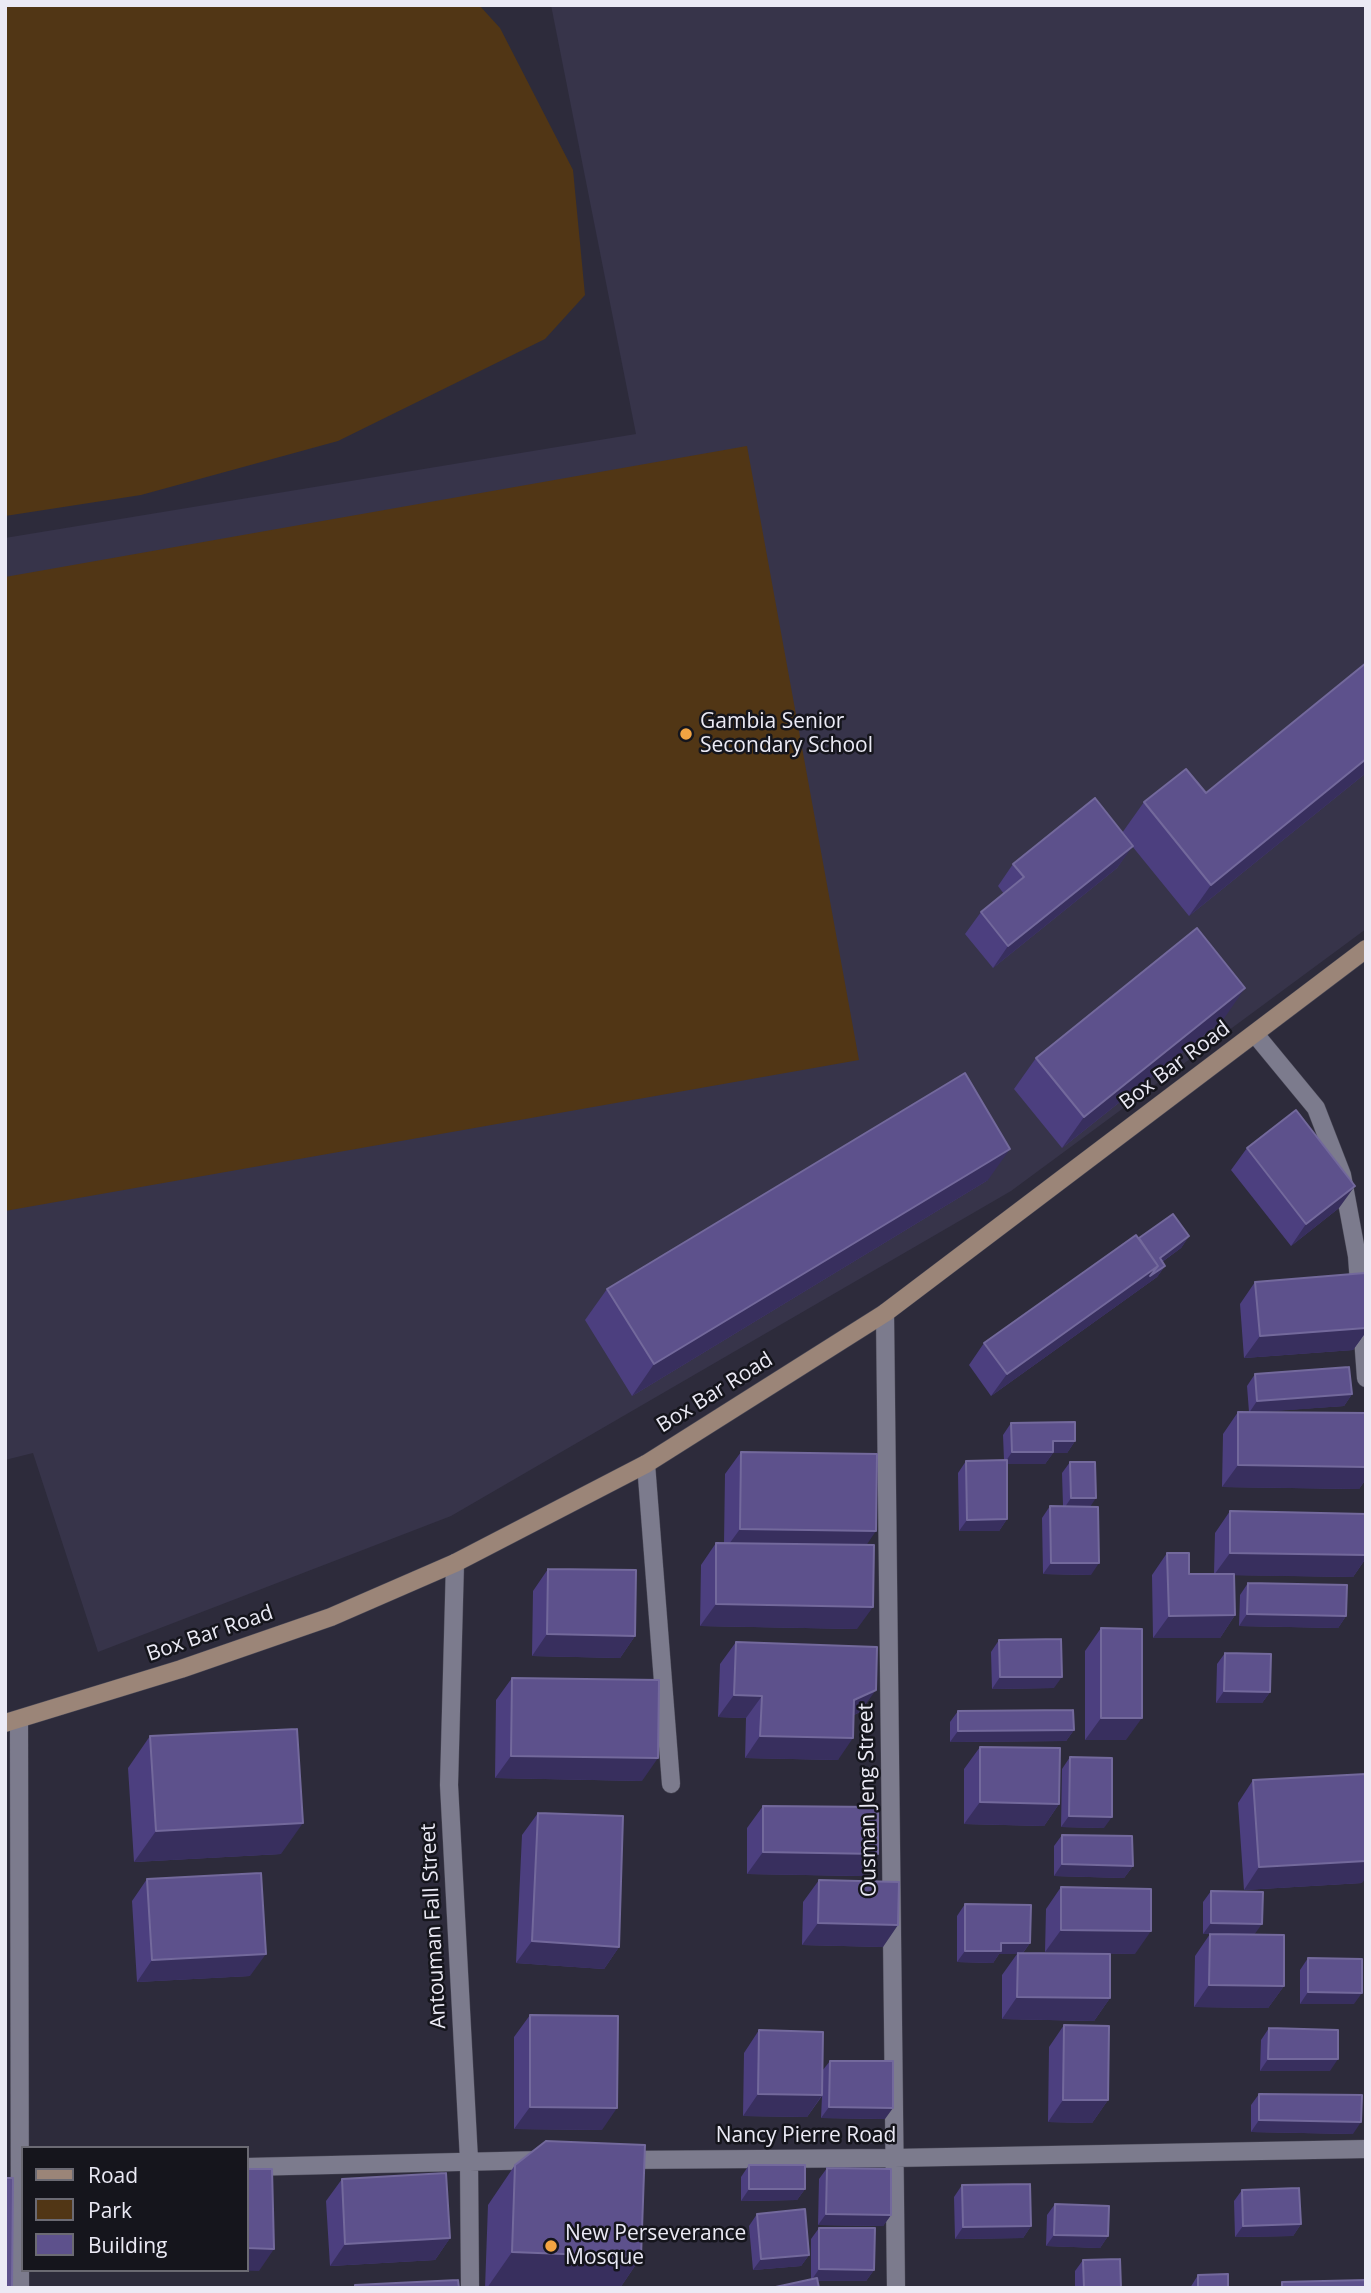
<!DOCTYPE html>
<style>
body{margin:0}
#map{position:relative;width:1371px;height:2293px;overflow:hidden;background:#2d2b3b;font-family:"Open Sans",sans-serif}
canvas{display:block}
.frame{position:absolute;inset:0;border:7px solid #ebeaf5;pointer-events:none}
.legend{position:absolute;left:21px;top:2146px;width:228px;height:126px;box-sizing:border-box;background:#15151c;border:2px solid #6b6a73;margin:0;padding:9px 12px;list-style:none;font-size:21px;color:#ebeaf5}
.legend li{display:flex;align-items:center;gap:14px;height:35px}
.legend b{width:35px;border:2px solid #6b6a73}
</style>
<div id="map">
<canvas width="1371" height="2293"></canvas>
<div class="frame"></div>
<ul class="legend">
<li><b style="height:9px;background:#9b8578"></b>Road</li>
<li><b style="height:19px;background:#513615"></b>Park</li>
<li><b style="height:19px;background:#5d518c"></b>Building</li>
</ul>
</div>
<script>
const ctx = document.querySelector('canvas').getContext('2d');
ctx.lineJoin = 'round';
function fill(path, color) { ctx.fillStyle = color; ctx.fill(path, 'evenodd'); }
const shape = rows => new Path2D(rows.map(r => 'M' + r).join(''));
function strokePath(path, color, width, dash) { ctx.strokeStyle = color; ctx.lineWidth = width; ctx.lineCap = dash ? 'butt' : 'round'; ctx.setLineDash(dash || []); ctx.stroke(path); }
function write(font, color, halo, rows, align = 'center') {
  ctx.font = font + ' "Open Sans",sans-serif'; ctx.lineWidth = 5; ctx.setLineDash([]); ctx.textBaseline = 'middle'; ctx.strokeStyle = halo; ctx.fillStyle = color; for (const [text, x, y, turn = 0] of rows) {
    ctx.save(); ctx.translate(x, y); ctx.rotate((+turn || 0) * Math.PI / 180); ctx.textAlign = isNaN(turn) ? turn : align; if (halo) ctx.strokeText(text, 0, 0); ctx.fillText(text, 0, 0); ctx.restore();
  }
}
fill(shape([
 [551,5,1366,5,1366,929,1011,1191,451,1516,98,1652,33,1453,5,1460,5,538,636,434]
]), '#37344a');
fill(shape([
 [5,5,479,5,500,28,573,170,585,295,545,339,338,441,141,495,5,516],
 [747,446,859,1060,5,1211,5,577]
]), '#513615');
const lane = shape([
 [646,1464,671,1784]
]);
const street = shape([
 [1255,1034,1316,1108,1342,1175,1357,1256,1366,1378],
 [885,1313,896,2288],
 [455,1563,449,1785,469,2160,470,2288],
 [19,1720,20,2288],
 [620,2160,894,2158,1366,2149],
 [247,2167,543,2160]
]);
const secondary = shape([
 [5,1723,181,1669,331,1617,455,1563,646,1464,885,1313,1366,949]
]);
strokePath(lane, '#484755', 19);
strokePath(street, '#484755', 19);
strokePath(secondary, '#484755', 19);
strokePath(lane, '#7c7b8d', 18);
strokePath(street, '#7c7b8d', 18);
strokePath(secondary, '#9b8578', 18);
fill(shape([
 [1366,663,1366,773,1189,916,1132,846,1117,868,993,968,965,934,981,912,1004,894,998,886,1013,864,1122,833,1144,802,1206,793],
 [1223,1020,1062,1148,1014,1089,1036,1058],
 [1247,1148,1339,1208,1291,1246,1231,1170],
 [988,1180,632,1396,585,1320,607,1289],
 [1189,1236,1181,1248,1162,1262,1165,1266,1157,1277,991,1396,969,1365,984,1343,1139,1238],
 [1255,1282,1366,1286,1366,1332,1353,1350,1244,1358,1240,1304],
 [1255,1374,1352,1394,1344,1406,1256,1412,1366,1413,1366,1479,1359,1489,1222,1487,1223,1434,1238,1412,1249,1412,1247,1386],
 [1011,1423,1075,1441,1067,1453,1053,1453,1045,1464,1007,1464,1007,1519,999,1531,959,1531,958,1473,966,1461,1004,1460,1003,1435],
 [741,1452,866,1545,857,1629,700,1626,701,1565,716,1543,724,1543,725,1474],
 [1070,1462,1090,1507,1091,1575,1043,1574,1042,1518,1050,1506,1063,1506,1062,1473],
 [1230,1511,1366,1514,1366,1558,1353,1577,1234,1575,1235,1615,1220,1638,1153,1638,1152,1575,1167,1553,1189,1574,1214,1574,1215,1533],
 [548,1569,635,1636,620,1658,532,1656,533,1591],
 [1248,1583,1346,1616,1338,1628,1239,1626,1240,1595],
 [1101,1628,1126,1740,1085,1740,1085,1651],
 [999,1640,1054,1688,992,1689,991,1652],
 [736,1642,860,1712,854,1715,838,1760,745,1758,746,1718,718,1717,720,1664],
 [1225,1653,1270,1692,1262,1703,1216,1703,1217,1664],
 [512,1678,642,1781,495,1778,496,1700],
 [958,1711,1074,1730,1066,1741,950,1742,950,1722],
 [150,1736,281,1854,134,1862,128,1768],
 [980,1747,1059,1804,1044,1826,964,1824,964,1769],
 [1070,1757,1104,1828,1061,1827,1062,1769],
 [1253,1780,1362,1883,1244,1890,1238,1803],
 [763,1806,878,1854,862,1876,747,1874,747,1828],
 [538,1813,619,1947,604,1969,516,1963,522,1835],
 [1062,1835,1133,1866,1124,1878,1054,1876,1054,1846],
 [147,1879,250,1976,137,1982,132,1901],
 [819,1880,883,1947,802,1945,803,1902],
 [1061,1887,1135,1954,1045,1952,1046,1909],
 [1211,1891,1254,1935,1284,1986,1268,2008,1194,2007,1195,1956,1210,1934,1203,1934,1203,1902],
 [965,1904,1030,1943,1023,1953,1110,1998,1094,2021,1002,2019,1002,1975,1017,1954,999,1954,993,1963,957,1962,957,1916],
 [1308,1958,1354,2004,1300,2004,1300,1970],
 [530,2015,602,2130,514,2129,514,2037],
 [1064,2025,1108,2100,1092,2123,1048,2122,1049,2047],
 [1269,2028,1330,2071,1260,2071,1261,2040],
 [759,2030,822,2071,830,2061,885,2119,821,2118,822,2096,807,2117,743,2116,744,2053],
 [1259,2094,1353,2134,1251,2132,1251,2105],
 [515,2165,641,2257,620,2288,485,2288,488,2205],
 [749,2165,805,2189,797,2200,741,2201,741,2177],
 [827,2168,891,2215,883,2226,818,2225,819,2179],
 [342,2179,450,2238,435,2260,330,2266,326,2201],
 [962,2185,1031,2226,1023,2238,955,2239,954,2197],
 [1242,2190,1301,2224,1293,2236,1235,2237,1234,2201],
 [1055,2204,1108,2236,1100,2248,1046,2246,1047,2215],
 [757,2214,809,2255,801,2266,753,2270,749,2226],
 [819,2228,874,2270,866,2281,817,2281,811,2279,811,2239],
 [1083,2260,1121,2288,1075,2288,1075,2271],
 [1198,2275,1228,2288,1190,2288]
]), '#4c3f7f');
fill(shape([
 [1366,759,1366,773,1189,916,1211,885],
 [1133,846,1117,868,993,968,1008,946],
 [1245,988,1223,1020,1062,1148,1084,1117],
 [1010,1149,988,1180,632,1396,654,1364],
 [1355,1186,1339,1208,1291,1246,1306,1224],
 [1189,1236,1181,1248,1152,1269,1160,1258],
 [1158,1266,1165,1266,1157,1277,991,1396,1007,1374],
 [1366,1328,1366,1332,1353,1350,1244,1358,1260,1336],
 [1352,1394,1344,1406,1249,1413,1257,1401],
 [1053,1441,1075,1441,1067,1453,1053,1453,1045,1464,1004,1464,1012,1452],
 [1238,1465,1366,1467,1366,1479,1359,1489,1222,1487],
 [1071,1498,1096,1498,1088,1510,1063,1510],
 [1007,1519,999,1531,959,1531,967,1520],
 [740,1529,876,1531,861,1553,724,1551],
 [1230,1553,1366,1555,1366,1558,1353,1577,1214,1575],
 [1051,1563,1099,1563,1091,1575,1043,1574],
 [716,1604,873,1607,857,1629,700,1626],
 [1247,1614,1346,1616,1338,1628,1239,1626],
 [1235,1615,1220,1638,1153,1638,1169,1616],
 [547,1634,635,1636,620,1658,532,1656],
 [1000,1677,1062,1677,1054,1688,992,1689],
 [876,1690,860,1712,838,1722,854,1700],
 [1224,1691,1270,1692,1262,1703,1216,1703],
 [734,1695,762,1696,746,1718,718,1717],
 [1101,1718,1142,1718,1126,1740,1085,1740],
 [1074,1730,1066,1741,950,1742,958,1731],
 [760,1736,853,1738,838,1760,745,1758],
 [511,1756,658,1758,642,1781,495,1778],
 [980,1802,1059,1804,1044,1826,964,1824],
 [1069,1816,1112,1817,1104,1828,1061,1827],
 [303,1823,281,1854,134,1862,156,1831],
 [763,1852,878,1854,862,1876,747,1874],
 [1366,1861,1366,1878,1362,1883,1244,1890,1259,1867],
 [1062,1864,1133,1866,1124,1878,1054,1876],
 [818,1923,898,1925,883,1947,802,1945],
 [1211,1923,1262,1924,1254,1935,1203,1934],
 [1061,1930,1151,1931,1135,1954,1045,1952],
 [532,1941,619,1947,604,1969,516,1963],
 [1001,1943,1030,1943,1022,1954,999,1954,993,1963,957,1962,965,1951],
 [266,1954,250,1976,137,1982,152,1960],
 [1209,1985,1284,1986,1268,2008,1194,2007],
 [1308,1992,1362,1993,1354,2004,1300,2004],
 [1017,1997,1110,1998,1094,2021,1002,2019],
 [1268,2059,1338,2059,1330,2071,1260,2071],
 [758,2094,822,2095,807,2117,743,2116],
 [1063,2100,1108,2100,1092,2123,1048,2122],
 [530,2107,617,2108,602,2130,514,2129],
 [829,2107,893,2108,885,2119,821,2118],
 [1259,2120,1361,2122,1353,2134,1251,2132],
 [749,2189,805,2189,797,2200,741,2201],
 [826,2214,891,2215,883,2226,818,2225],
 [1301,2224,1293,2236,1235,2237,1243,2226],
 [1031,2226,1023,2238,955,2239,963,2227],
 [1054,2235,1108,2236,1100,2248,1046,2246],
 [450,2238,435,2260,330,2266,345,2244],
 [247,2248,274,2249,259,2271,222,2270,247,2270],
 [512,2252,641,2257,620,2288,487,2288],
 [809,2255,801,2266,753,2270,761,2259],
 [819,2269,874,2270,866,2281,811,2281]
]), '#382f5e');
const building = shape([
 [1366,663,1366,759,1211,885,1144,802,1186,769,1206,793,1366,663],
 [1095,798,1133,846,1008,946,981,912,1024,877,1013,864,1095,798],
 [1197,928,1245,988,1084,1117,1036,1058,1197,928],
 [965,1073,1010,1149,654,1364,607,1289,965,1073],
 [1296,1110,1355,1186,1306,1224,1247,1148,1296,1110],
 [1173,1214,1189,1236,1160,1258,1165,1266,1150,1276,1158,1266,1139,1238,1173,1214],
 [1136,1235,1158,1266,1007,1374,984,1343,1136,1235],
 [1365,1273,1366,1328,1260,1336,1255,1282,1365,1273],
 [1349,1367,1352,1394,1257,1401,1255,1374,1349,1367],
 [1238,1412,1366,1413,1366,1467,1238,1465,1238,1412],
 [1075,1422,1075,1441,1053,1441,1053,1452,1012,1452,1011,1423,1075,1422],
 [741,1452,877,1454,876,1531,740,1529,741,1452],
 [1007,1460,1007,1519,967,1520,966,1461,1007,1460],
 [1070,1462,1095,1462,1096,1498,1071,1498,1070,1462],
 [1050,1506,1098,1507,1099,1563,1051,1563,1050,1506],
 [1230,1511,1366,1514,1366,1555,1230,1553,1230,1511],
 [716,1543,874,1545,873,1607,716,1604,716,1543],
 [1167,1553,1189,1553,1189,1574,1234,1574,1235,1615,1169,1616,1167,1553],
 [548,1569,636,1570,635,1636,547,1634,548,1569],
 [1248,1583,1347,1585,1346,1616,1247,1614,1248,1583],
 [1101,1628,1142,1629,1142,1718,1101,1718,1101,1628],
 [1061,1639,1062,1677,1000,1677,999,1640,1061,1639],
 [736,1642,877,1647,876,1690,854,1700,853,1738,760,1736,762,1696,734,1695,736,1642],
 [1225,1653,1271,1654,1270,1692,1224,1691,1225,1653],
 [512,1678,659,1680,658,1758,511,1756,512,1678],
 [1073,1710,1074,1730,958,1731,958,1711,1073,1710],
 [297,1729,303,1823,156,1831,150,1736,297,1729],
 [980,1747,1060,1748,1059,1804,980,1802,980,1747],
 [1070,1757,1112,1758,1112,1817,1069,1816,1070,1757],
 [1366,1774,1366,1861,1259,1867,1253,1780,1366,1774],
 [763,1806,878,1807,878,1854,763,1852,763,1806],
 [538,1813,623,1816,619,1947,532,1941,538,1813],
 [1062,1835,1132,1836,1133,1866,1062,1864,1062,1835],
 [261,1873,266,1954,152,1960,147,1879,261,1873],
 [819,1880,899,1882,898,1925,818,1923,819,1880],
 [1061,1887,1151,1889,1151,1931,1061,1930,1061,1887],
 [1211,1891,1263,1892,1262,1924,1211,1923,1211,1891],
 [965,1904,1031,1905,1030,1943,1001,1943,1001,1951,965,1951,965,1904],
 [1210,1934,1284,1935,1284,1986,1209,1985,1210,1934],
 [1018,1953,1110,1954,1110,1998,1017,1997,1018,1953],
 [1308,1958,1362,1959,1362,1993,1308,1992,1308,1958],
 [530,2015,618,2016,617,2108,530,2107,530,2015],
 [1064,2025,1109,2026,1108,2100,1063,2100,1064,2025],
 [1269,2028,1338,2030,1338,2059,1268,2059,1269,2028],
 [759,2030,823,2032,822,2095,758,2094,759,2030],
 [830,2061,893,2061,893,2108,829,2107,830,2061],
 [1259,2094,1362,2095,1361,2122,1259,2120,1259,2094],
 [546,2141,645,2145,641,2257,512,2252,515,2165,546,2141],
 [749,2165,805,2165,805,2189,749,2189,749,2165],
 [827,2168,891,2169,891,2215,826,2214,827,2168],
 [247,2169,272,2169,274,2249,247,2248,247,2169],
 [446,2173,450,2238,345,2244,342,2179,446,2173],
 [5,2178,13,2178,12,2288,5,2288,5,2178],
 [1030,2184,1031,2226,963,2227,962,2185,1030,2184],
 [1299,2188,1301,2224,1243,2226,1242,2190,1299,2188],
 [1055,2204,1109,2206,1108,2236,1054,2235,1055,2204],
 [805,2209,809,2255,761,2259,757,2214,805,2209],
 [819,2228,875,2228,874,2270,819,2269,819,2228],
 [1120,2259,1121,2288,1084,2288,1083,2260,1120,2259],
 [1228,2274,1228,2288,1198,2288,1198,2275,1228,2274],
 [817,2278,819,2288,771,2288,817,2278],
 [458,2280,459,2288,355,2288,355,2285,458,2280],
 [1366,2280,1366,2288,1282,2288,1282,2282,1366,2280]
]);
fill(building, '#5d518c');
strokePath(building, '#73699c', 2);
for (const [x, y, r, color] of [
 [686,734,7,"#f3a442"],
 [551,2246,7,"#f3a442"]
]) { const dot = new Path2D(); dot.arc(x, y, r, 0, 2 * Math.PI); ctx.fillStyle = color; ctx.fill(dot); strokePath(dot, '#15151c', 2.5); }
write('21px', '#ebeaf5', '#15151c', [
 ["Gambia Senior",700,722],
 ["Secondary School",700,746],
 ["New Perseverance",565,2234],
 ["Mosque",565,2258]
], 'left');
write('21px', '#ebeaf5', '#15151c', [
 ["Box Bar Road",1175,1066,-37],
 ["Box Bar Road",715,1393,-32],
 ["Box Bar Road",210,1634,-19],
 ["Ousman Jeng Street",868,1800,-91],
 ["Antouman Fall Street",434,1926,-93],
 ["Nancy Pierre Road",806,2136]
]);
</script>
